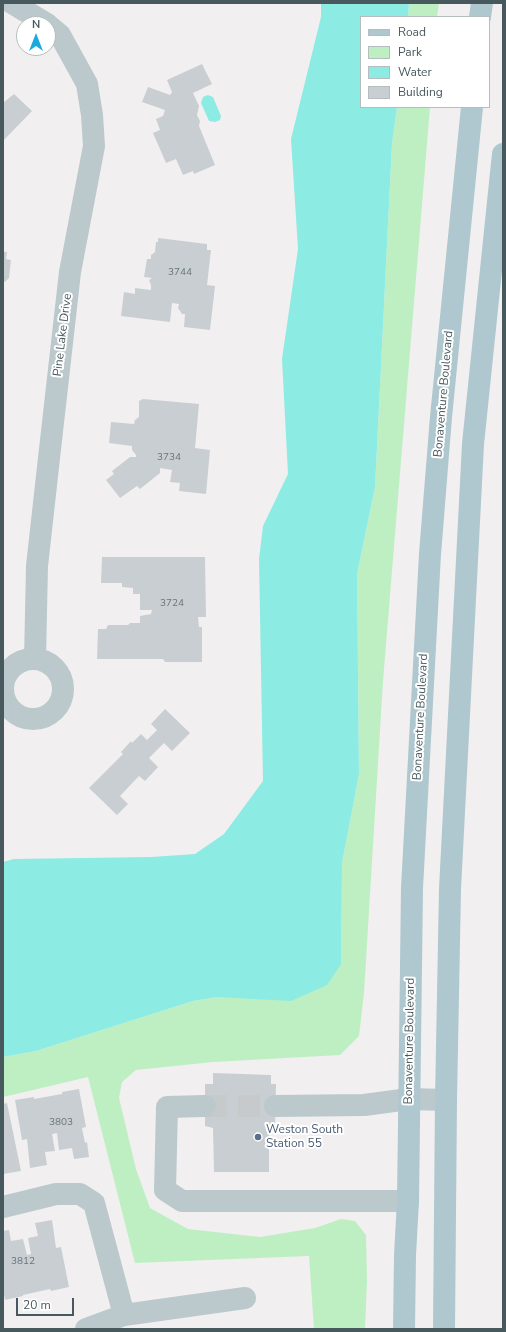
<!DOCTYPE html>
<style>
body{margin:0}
#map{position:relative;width:506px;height:1332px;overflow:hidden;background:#f2eff0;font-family:"Nunito Sans",sans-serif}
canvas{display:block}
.frame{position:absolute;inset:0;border:4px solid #47595d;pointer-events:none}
.legend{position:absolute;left:360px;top:16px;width:130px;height:92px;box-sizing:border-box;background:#fff;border:1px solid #b5bdbe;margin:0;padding:5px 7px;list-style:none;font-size:12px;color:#47595d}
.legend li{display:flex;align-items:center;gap:8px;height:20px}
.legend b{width:20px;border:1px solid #b5bdbe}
.north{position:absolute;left:16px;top:16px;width:40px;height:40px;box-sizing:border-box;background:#fff;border:1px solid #b5bdbe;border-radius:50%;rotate:0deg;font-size:11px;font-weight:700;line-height:16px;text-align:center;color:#47595d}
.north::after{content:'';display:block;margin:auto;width:14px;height:18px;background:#1baae0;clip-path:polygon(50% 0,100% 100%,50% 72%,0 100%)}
.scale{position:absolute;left:16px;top:1298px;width:58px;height:18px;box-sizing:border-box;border:2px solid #47595d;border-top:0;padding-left:5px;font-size:12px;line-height:14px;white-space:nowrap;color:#47595d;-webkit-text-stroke:3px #fff;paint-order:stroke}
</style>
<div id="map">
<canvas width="506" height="1332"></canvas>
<div class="frame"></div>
<ul class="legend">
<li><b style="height:5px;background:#afc7ce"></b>Road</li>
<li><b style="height:11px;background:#beefc3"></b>Park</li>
<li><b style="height:11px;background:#8cebe3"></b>Water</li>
<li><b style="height:11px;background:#c9ced2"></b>Building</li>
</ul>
<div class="north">N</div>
<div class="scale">20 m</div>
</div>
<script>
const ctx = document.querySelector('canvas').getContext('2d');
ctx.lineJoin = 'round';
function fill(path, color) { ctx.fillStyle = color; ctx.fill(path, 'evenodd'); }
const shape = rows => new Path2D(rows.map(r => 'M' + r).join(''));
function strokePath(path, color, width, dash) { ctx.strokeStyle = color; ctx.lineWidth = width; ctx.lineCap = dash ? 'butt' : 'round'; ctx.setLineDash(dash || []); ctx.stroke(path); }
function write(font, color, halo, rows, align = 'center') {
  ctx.font = font + ' "Nunito Sans",sans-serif'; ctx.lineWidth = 4; ctx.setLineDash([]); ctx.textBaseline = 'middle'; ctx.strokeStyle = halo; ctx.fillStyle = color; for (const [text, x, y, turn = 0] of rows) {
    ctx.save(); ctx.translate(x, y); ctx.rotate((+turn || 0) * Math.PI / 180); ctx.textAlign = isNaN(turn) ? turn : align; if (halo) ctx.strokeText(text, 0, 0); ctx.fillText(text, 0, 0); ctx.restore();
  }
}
fill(shape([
 [409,3,439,3,437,17,408,17],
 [397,107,430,107,383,681,364,993,359,1036,340,1055,213,1062,136,1070,122,1082,119,1098,136,1169,150,1208,188,1229,260,1237,315,1228,341,1219,355,1221,366,1235,367,1281,365,1329,314,1329,309,1256,135,1263,88,1077,3,1097,3,1057,36,1051,193,1001,217,997,341,964,342,863,359,774,357,574,375,487,392,143]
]), '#beefc3');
fill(shape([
 [321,3,409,3,408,17,361,17,361,107,397,107,392,143,375,487,357,574,359,774,342,863,341,964,327,985,291,1001,217,997,193,1001,36,1051,3,1057,3,862,14,859,151,857,195,854,224,834,263,781,259,559,263,526,288,474,282,359,298,249,291,139,321,17],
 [208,95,213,97,221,116,220,120,215,122,209,121,201,103,203,97]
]), '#8cebe3');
fill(shape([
 [202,64,212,84,193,93,199,106,197,115,200,121,199,126,215,165,194,174,193,171,183,175,176,159,166,163,153,133,160,130,156,119,163,116,165,110,142,102,148,87,170,95,172,92,167,80],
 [14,94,32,111,3,141,3,103],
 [158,238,207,244,207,250,211,250,207,285,215,286,210,330,184,327,185,314,182,314,178,308,179,304,172,303,170,322,121,316,124,292,135,294,135,288,151,290,151,285,149,280,152,278,144,277,147,259,151,259,151,255,155,252,156,242,158,242],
 [3,252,7,252,6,259,11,260,9,278,5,282,3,281],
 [143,399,199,404,195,448,210,450,206,494,179,491,180,483,170,482,172,470,160,468,160,473,140,489,137,486,120,498,106,480,114,474,112,471,130,457,136,457,136,455,132,450,132,446,109,443,111,422,134,424,135,420,139,417,139,401],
 [102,557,205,557,206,617,198,617,199,627,202,627,202,662,165,662,163,659,97,659,98,629,106,629,108,625,128,625,130,623,140,623,140,616,151,614,152,610,140,610,140,594,133,594,133,588,122,587,122,583,101,583],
 [165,709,190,733,172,751,164,743,149,758,158,767,145,781,139,776,120,796,128,804,117,815,89,788,123,754,121,752,131,741,132,743,141,734,147,740,157,730,151,724],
 [213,1073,271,1075,271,1084,276,1084,275,1127,269,1126,269,1172,214,1172,213,1128,205,1126,205,1084,213,1084],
 [79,1089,86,1127,82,1128,85,1143,87,1142,89,1157,74,1159,72,1148,59,1150,57,1133,52,1134,55,1151,45,1152,47,1165,30,1168,27,1139,22,1140,15,1100,34,1097,34,1099,62,1094,62,1092],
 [7,1103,21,1171,3,1174,3,1104],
 [52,1220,56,1248,61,1247,69,1287,51,1291,50,1289,23,1295,23,1296,5,1300,3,1289,3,1231,9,1230,11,1241,23,1239,27,1255,31,1254,28,1238,38,1236,35,1223]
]), '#c9ced2');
strokePath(shape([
 [205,1106,275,1106]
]), '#c7cacb', 22, [22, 11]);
strokePath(shape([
 [12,3,47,24],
 '3 689a30 30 0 1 1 60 0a30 30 0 1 1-60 0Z',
 [35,659,37,566,49,458,70,272,94,146,92,115,87,84,60,35,48,25],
 [205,1106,167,1107,165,1190,182,1201,408,1201],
 [275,1106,364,1105,409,1099,446,1100],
 [3,1207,56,1194,80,1194,94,1203,124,1315],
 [86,1329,124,1315,245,1298]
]), '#bbc9cc', 22);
strokePath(shape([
 [480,17,482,3],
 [404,1329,405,1255,408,1201,412,888,430,554,441,417,472,107],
 [444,1329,446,1100,450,889,473,444,503,154]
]), '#afc7ce', 22);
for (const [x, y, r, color] of [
 [258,1137,4,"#5c6f8a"]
]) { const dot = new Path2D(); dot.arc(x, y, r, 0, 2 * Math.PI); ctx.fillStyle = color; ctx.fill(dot); strokePath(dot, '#fff', 1.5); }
write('10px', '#68767a', null, [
 ["3744",180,273],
 ["3734",169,458],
 ["3724",172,604],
 ["3803",61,1123],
 ["3812",23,1262]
]);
write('12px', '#47595d', '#fff', [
 ["Pine Lake Drive",63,335,-83],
 ["Bonaventure Boulevard",444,394,-85],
 ["Bonaventure Boulevard",421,717,-87],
 ["Bonaventure Boulevard",410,1041,-89]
]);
write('12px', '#4e5e75', '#fff', [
 ["Weston South",266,1130],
 ["Station 55",266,1144]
], 'left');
</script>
